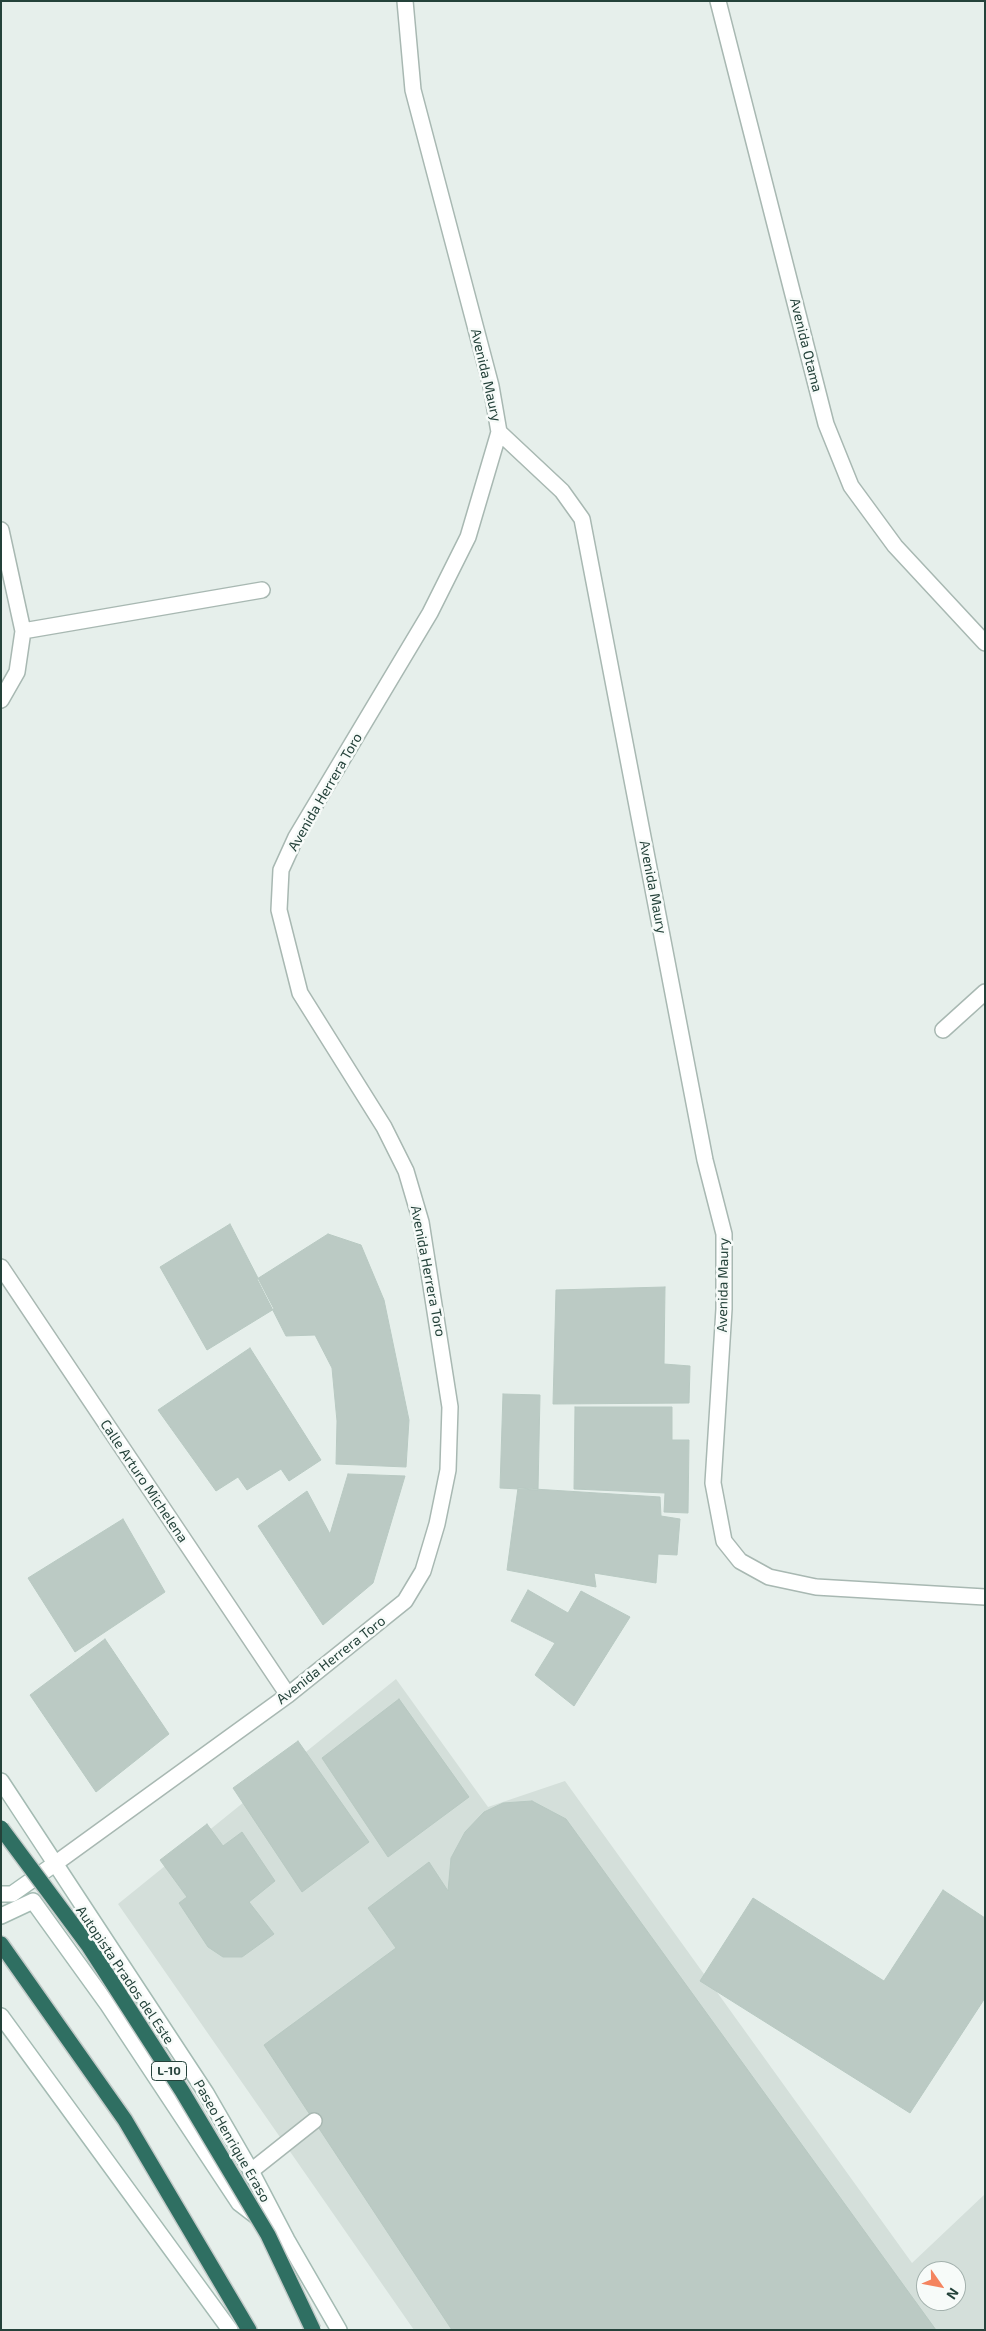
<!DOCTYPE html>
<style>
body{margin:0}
#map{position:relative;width:986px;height:2331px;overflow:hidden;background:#e6efeb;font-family:"Exo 2",sans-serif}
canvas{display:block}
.frame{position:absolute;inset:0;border:2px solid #24423a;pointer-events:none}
.north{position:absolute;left:916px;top:2261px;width:50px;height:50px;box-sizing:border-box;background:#f7fbf9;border:1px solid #a3b1ad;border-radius:50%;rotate:123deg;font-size:14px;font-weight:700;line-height:20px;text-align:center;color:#24423a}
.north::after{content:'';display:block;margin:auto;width:18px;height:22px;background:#f4845f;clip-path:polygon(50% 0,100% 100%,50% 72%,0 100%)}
</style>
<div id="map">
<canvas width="986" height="2331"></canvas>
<div class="frame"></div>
<div class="north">N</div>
</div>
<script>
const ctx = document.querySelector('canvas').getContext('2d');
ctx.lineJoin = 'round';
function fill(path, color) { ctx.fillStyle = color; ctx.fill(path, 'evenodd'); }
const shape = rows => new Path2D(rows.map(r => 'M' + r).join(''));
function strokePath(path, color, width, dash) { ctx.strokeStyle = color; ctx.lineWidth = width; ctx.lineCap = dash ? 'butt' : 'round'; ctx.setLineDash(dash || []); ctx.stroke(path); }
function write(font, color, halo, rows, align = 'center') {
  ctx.font = font + ' "Exo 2",sans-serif'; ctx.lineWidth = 5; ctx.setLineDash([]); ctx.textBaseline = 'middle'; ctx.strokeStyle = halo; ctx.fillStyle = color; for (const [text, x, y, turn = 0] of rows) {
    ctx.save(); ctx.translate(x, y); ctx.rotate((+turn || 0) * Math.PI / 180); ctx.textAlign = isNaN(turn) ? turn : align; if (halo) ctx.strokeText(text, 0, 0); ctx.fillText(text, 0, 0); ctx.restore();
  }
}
fill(shape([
 [396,1679,488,1807,565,1781,912,2263,985,2194,985,2330,414,2330,118,1904],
 [926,2271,956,2271,956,2301,926,2301]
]), '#d4dfda');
const building = shape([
 [230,1224,274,1309,207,1350,160,1267,230,1224],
 [328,1234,361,1245,384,1300,409,1420,406,1467,336,1464,337,1421,332,1368,315,1335,286,1336,257,1279,328,1234],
 [665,1287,664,1364,690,1366,689,1403,553,1404,556,1290,665,1287],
 [250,1348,321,1460,289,1481,281,1469,247,1490,238,1477,216,1491,158,1410,250,1348],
 [503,1394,540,1395,538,1490,500,1488,503,1394],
 [575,1407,672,1407,672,1440,689,1440,688,1513,664,1512,665,1493,574,1489,575,1407],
 [348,1474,405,1476,373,1583,323,1625,258,1526,307,1491,330,1534,348,1474],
 [518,1488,660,1497,661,1516,680,1519,677,1555,658,1554,656,1583,594,1573,596,1587,507,1570,518,1488],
 [123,1519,165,1592,75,1652,28,1578,123,1519],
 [528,1590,568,1613,581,1591,630,1617,574,1706,535,1675,555,1643,511,1621,528,1590],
 [105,1639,169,1734,96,1792,30,1695,105,1639],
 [399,1699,469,1797,388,1857,322,1758,399,1699],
 [298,1741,369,1842,302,1892,233,1788,298,1741],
 [532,1801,566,1819,936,2330,452,2330,264,2045,396,1948,368,1908,429,1862,448,1891,451,1858,465,1832,484,1812,503,1803,532,1801],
 [207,1824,223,1846,242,1832,275,1881,249,1902,274,1934,242,1957,223,1957,208,1947,179,1903,187,1897,160,1860,207,1824],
 [943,1890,985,1918,985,1998,910,2113,700,1981,753,1898,884,1981,943,1890]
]);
fill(building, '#bbcac4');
strokePath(building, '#b8c9c2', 1);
const lane = shape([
 [251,2171,314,2121]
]);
const street = shape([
 [405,1,413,90,491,386,499,432,562,491,582,519,705,1160,724,1234,724,1309,713,1483,724,1541,740,1561,769,1577,816,1587,985,1597],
 [718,1,826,424,851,486,895,546,985,643],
 [1,530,23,631,17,672,1,700],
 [23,631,262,590],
 [943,1030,985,992],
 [1,1267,288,1695],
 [56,1863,288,1695,405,1601,423,1571,437,1524,448,1470,450,1407,421,1222,406,1171,384,1127,300,993,279,910,281,870,296,837,430,613,468,537,499,432]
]);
const secondary = shape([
 [1,1781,206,2093,251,2171,287,2240,339,2330],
 [1,1894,12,1894,56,1863],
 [1,1916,33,1901,108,2005,239,2203,256,2216],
 [1,2016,230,2330]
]);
const highway = shape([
 [1,1944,125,2120,249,2330]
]);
strokePath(lane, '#a8b8b2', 18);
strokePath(street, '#a8b8b2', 18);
strokePath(secondary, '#a4bbb3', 18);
strokePath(highway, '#c2cac8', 18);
strokePath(lane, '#fff', 15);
strokePath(street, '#fff', 15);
strokePath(secondary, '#fff', 15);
strokePath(highway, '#2f6f62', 15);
const highwayBridge = shape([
 [1,1828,88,1945,182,2091,268,2235,313,2330]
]);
strokePath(highwayBridge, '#c2cac8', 18, []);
strokePath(highwayBridge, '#2f6f62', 15);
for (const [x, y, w] of [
 [169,2071,35]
]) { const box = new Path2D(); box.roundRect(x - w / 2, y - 9.5, w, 19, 4); ctx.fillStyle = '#f7fbf9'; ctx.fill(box); strokePath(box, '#24423a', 1); }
write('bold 12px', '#24423a', null, [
 ["L-10",169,2071]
]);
write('14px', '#24423a', '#f7fbf9', [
 ["Avenida Otama",806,345,76],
 ["Avenida Maury",486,375,77],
 ["Avenida Herrera Toro",325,792,-60],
 ["Avenida Maury",653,887,79],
 ["Avenida Herrera Toro",428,1271,79],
 ["Avenida Maury",723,1285,-89],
 ["Calle Arturo Michelena",144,1481,56],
 ["Avenida Herrera Toro",331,1660,-38],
 ["Autopista Prados del Este",125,1975,56],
 ["Paseo Henrique Eraso",232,2141,60]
]);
</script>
